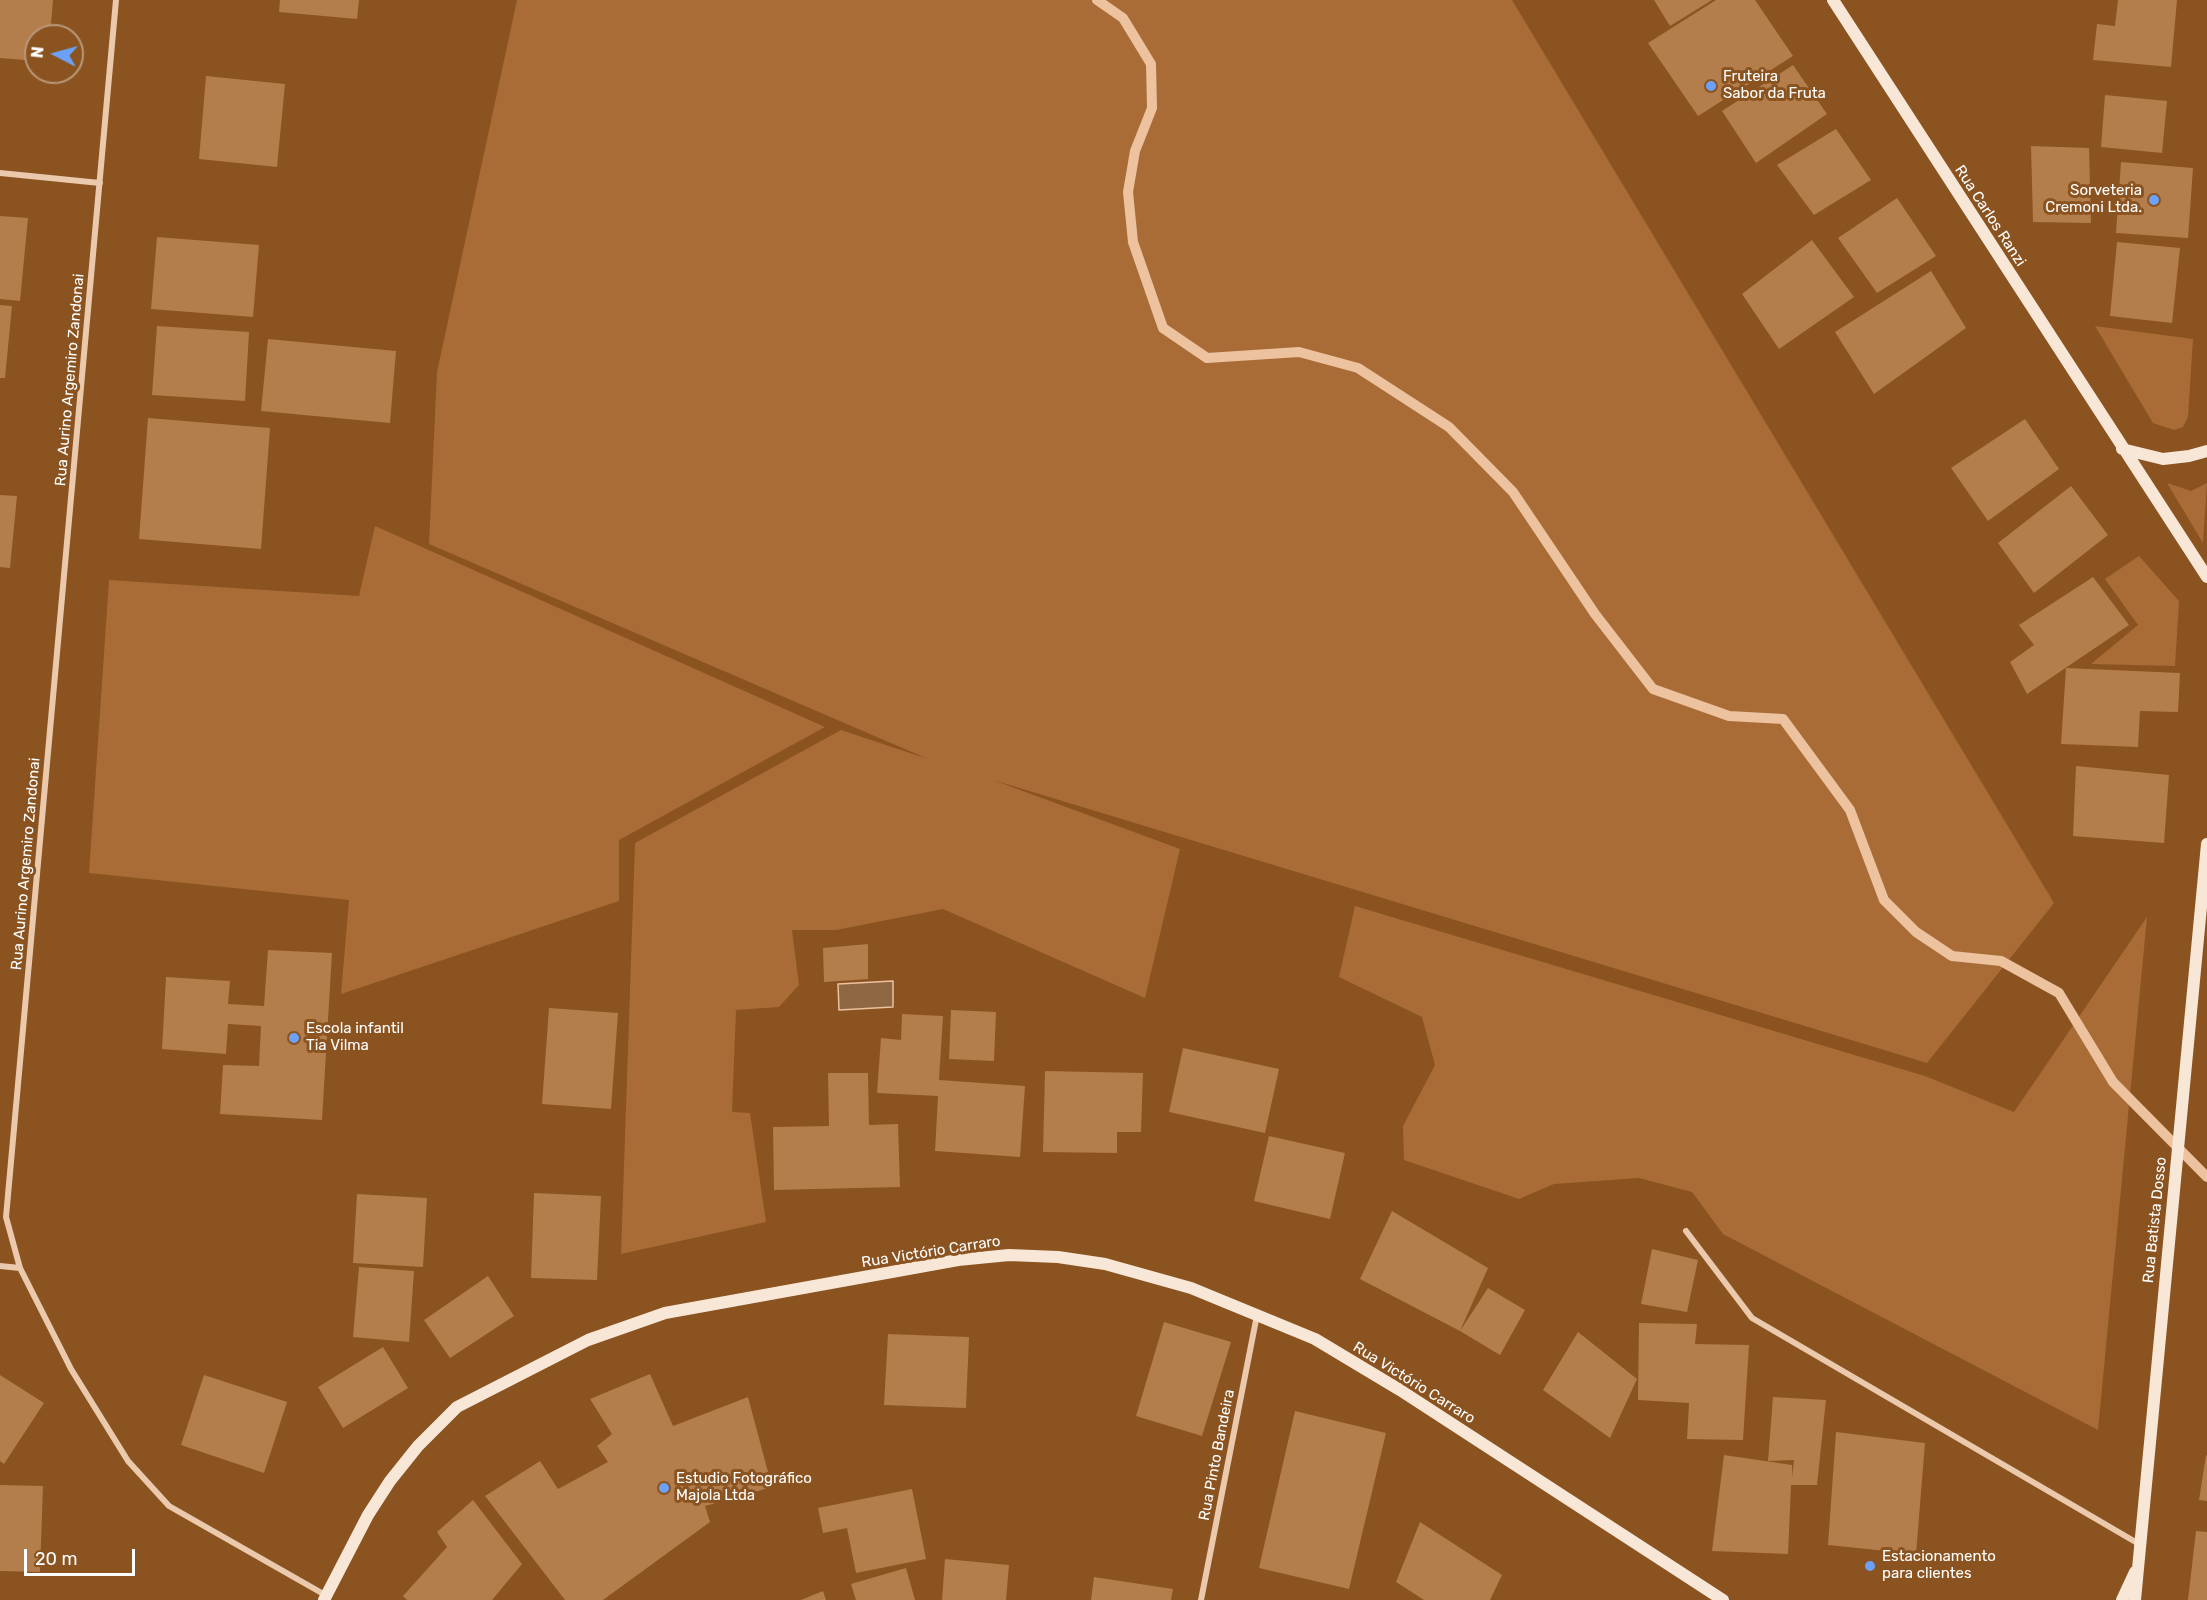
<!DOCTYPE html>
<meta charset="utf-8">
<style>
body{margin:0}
#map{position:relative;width:2207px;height:1600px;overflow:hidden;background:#8a5320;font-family:Rubik,sans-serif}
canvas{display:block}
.north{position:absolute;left:24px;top:24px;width:60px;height:60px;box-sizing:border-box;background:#8a5320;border:2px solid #b99879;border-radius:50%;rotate:276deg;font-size:16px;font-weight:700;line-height:24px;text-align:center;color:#fff}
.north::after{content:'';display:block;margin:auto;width:21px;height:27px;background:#6ca1f9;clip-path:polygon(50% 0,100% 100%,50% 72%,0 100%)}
.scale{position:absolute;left:24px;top:1549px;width:111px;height:27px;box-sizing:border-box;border:3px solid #fff;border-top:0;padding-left:8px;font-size:18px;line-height:21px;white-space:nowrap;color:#fff;-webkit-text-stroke:4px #8a5320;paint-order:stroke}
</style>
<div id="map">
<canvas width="2207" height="1600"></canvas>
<div class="north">N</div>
<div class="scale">20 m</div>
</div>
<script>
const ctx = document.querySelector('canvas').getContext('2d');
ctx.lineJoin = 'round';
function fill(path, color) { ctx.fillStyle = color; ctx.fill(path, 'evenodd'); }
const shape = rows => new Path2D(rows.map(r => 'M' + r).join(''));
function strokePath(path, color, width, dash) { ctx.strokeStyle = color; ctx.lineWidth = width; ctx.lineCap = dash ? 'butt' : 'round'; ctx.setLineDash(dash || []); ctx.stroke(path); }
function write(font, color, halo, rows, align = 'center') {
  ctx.font = font + ' Rubik,sans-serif'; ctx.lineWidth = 6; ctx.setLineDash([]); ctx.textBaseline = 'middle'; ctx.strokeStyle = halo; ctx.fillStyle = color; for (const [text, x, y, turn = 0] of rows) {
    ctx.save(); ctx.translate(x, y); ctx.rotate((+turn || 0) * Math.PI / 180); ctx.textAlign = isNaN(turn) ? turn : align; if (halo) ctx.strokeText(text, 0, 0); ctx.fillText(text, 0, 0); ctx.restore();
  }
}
fill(shape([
 [517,0,1512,0,2054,903,1927,1063,993,780,1180,849,1145,998,943,909,836,930,792,930,799,985,779,1007,736,1010,732,1112,750,1113,766,1222,621,1254,635,843,841,730,928,759,429,544,437,372],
 [2095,326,2193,339,2188,417,2183,427,2174,430,2153,423],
 [2167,483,2191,491,2207,483,2203,543],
 [375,526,825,727,619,840,619,901,341,994,349,900,89,873,109,580,359,596],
 [2139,556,2179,601,2175,666,2091,664,2138,625,2105,579],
 [1355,906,1925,1076,2014,1112,2147,917,2098,1430,1723,1234,1692,1192,1639,1178,1554,1184,1519,1199,1404,1160,1403,1126,1435,1065,1422,1017,1339,977]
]), '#a96c36');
const water = shape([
 [893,981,893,1007,839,1010,838,984,893,981]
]);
fill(water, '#8f6743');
strokePath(water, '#ecc29f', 1.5);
strokePath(shape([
 [1097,0,1123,18,1151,64,1152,108,1135,151,1128,192,1133,242,1163,328,1207,358,1299,352,1358,368,1449,427,1513,492,1595,614,1653,689,1729,716,1783,719,1850,810,1884,900,1916,932,1952,956,2001,961,2059,993,2113,1082,2207,1177]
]), '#ecc29f', 10);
fill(shape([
 [0,0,53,0,50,36,36,36,36,61,0,58],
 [280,0,359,0,357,19,279,12],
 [1654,0,1712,0,1670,26],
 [1716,0,1755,0,1793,56,1698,116,1648,43],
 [2118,0,2177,0,2171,67,2093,60,2097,24,2115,26],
 [1793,65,1827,114,1756,163,1722,111],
 [206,76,285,84,277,167,199,159],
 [2105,95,2167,101,2162,153,2101,147],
 [1836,129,1871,180,1814,215,1777,165],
 [2031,146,2089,148,2091,223,2033,222],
 [2121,162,2193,168,2188,238,2116,233],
 [1897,198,1936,256,1877,293,1838,238],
 [0,216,28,218,20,301,0,299],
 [157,237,259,245,253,317,151,309],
 [1812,240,1854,297,1779,349,1742,294],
 [2117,242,2180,248,2172,323,2110,316],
 [1931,271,1966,328,1874,394,1835,332],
 [0,305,12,306,5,378,0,378],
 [157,326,249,332,245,401,152,395],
 [268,339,396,351,390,423,261,411],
 [148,418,270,428,261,549,139,539],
 [2025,419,2059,469,1988,521,1951,468],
 [2071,486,2108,535,2034,593,1998,543],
 [0,495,17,496,10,568,0,567],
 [2093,577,2129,625,2027,694,2010,662,2034,645,2019,625],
 [2066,668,2180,673,2178,712,2140,711,2138,747,2061,744],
 [2076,766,2169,775,2164,843,2073,836],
 [868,944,868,979,824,982,823,948],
 [268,950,332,953,322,1120,220,1114,223,1065,259,1066,261,1026,228,1024,226,1054,162,1049,166,977,230,981,228,1004,264,1006],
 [549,1008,618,1013,611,1109,542,1104],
 [951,1010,996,1012,994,1061,949,1059],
 [902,1014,943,1016,939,1080,1025,1086,1020,1157,935,1151,938,1096,877,1093,881,1038,901,1040],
 [1183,1048,1279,1069,1265,1133,1169,1112],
 [1045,1071,1143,1073,1141,1132,1117,1132,1117,1153,1043,1152],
 [828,1073,868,1073,869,1125,898,1124,900,1187,774,1190,773,1127,829,1126],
 [1269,1136,1345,1153,1330,1219,1254,1201],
 [534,1193,601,1196,597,1280,531,1278],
 [357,1194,427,1198,423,1267,353,1263],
 [1392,1211,1488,1268,1460,1331,1360,1279],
 [1652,1249,1698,1260,1687,1312,1641,1304],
 [359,1267,414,1271,409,1342,353,1337],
 [488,1276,514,1316,450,1358,424,1320],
 [1488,1288,1525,1310,1500,1355,1460,1331],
 [1164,1322,1231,1342,1202,1436,1136,1416],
 [1639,1323,1697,1324,1695,1344,1749,1345,1743,1440,1687,1439,1689,1403,1638,1400],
 [1578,1332,1637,1379,1610,1438,1543,1390],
 [888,1334,969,1337,966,1408,884,1405],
 [383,1347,408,1388,343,1428,318,1387],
 [650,1374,673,1426,748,1397,772,1487,705,1506,710,1522,603,1600,565,1600,485,1496,540,1461,558,1489,608,1462,597,1446,612,1434,590,1399],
 [0,1375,44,1403,4,1464,0,1461],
 [204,1375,287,1402,264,1473,181,1445],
 [1773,1397,1826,1400,1817,1485,1791,1485,1788,1554,1712,1551,1724,1455,1792,1465,1792,1477,1794,1460,1768,1461],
 [1295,1411,1386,1433,1349,1589,1259,1568],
 [1836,1432,1925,1443,1916,1554,1828,1545],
 [2206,1455,2207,1456,2207,1501,2199,1500],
 [0,1485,43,1486,40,1572,0,1571],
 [912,1489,926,1559,856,1573,847,1528,823,1533,818,1508],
 [473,1500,522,1564,492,1600,407,1600,403,1596,447,1547,437,1532],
 [1420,1522,1502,1575,1490,1600,1424,1600,1396,1582],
 [2196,1531,2207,1532,2207,1600,2188,1600],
 [945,1559,1009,1565,1006,1600,942,1600],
 [906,1568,915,1600,856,1600,851,1584],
 [1094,1577,1173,1589,1171,1600,1091,1600],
 [823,1591,826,1600,801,1600]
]), '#b37d4c');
strokePath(shape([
 [116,0,6,1217,20,1268,71,1369,128,1461,169,1506,327,1596],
 [0,173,100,183],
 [1686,1231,1752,1318,2139,1544],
 [0,1266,20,1268],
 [1201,1600,1257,1315]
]), '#ebc9ac', 6);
strokePath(shape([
 [1833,0,2207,577],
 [2122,449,2163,459,2189,456,2207,451],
 [324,1600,368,1515,390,1481,418,1446,457,1407,588,1340,665,1313,958,1260,1009,1255,1058,1257,1105,1264,1191,1288,1315,1339,1400,1390,1723,1600],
 [2122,1600,2135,1572],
 [2135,1600,2207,844]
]), '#f8e7d7', 12);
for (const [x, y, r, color] of [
 [1711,86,6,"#6ca1f9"],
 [2154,200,6,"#6ca1f9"],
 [294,1038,6,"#6ca1f9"],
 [664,1488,6,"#6ca1f9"],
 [1870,1566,6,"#6ca1f9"]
]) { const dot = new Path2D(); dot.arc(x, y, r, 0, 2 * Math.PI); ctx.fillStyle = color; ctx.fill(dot); strokePath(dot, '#8a5320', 2); }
write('15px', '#fff', '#8a5320', [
 ["Fruteira",1723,77],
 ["Sabor da Fruta",1723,94],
 ["Sorveteria",2142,191,"right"],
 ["Cremoni Ltda.",2142,208,"right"],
 ["Escola infantil",306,1029],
 ["Tia Vilma",306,1046],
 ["Estudio Fotográfico",676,1479],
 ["Majola Ltda",676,1496],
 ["Estacionamento",1882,1557],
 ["para clientes",1882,1574]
], 'left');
write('15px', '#fff', '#8a5320', [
 ["Rua Carlos Ranzi",1990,216,57],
 ["Rua Aurino Argemiro Zandonai",70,380,-85],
 ["Rua Aurino Argemiro Zandonai",26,864,-85],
 ["Rua Batista Dosso",2155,1220,-84],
 ["Rua Victório Carraro",931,1252,-9],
 ["Rua Victório Carraro",1414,1383,32],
 ["Rua Pinto Bandeira",1217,1455,-79]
]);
</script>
